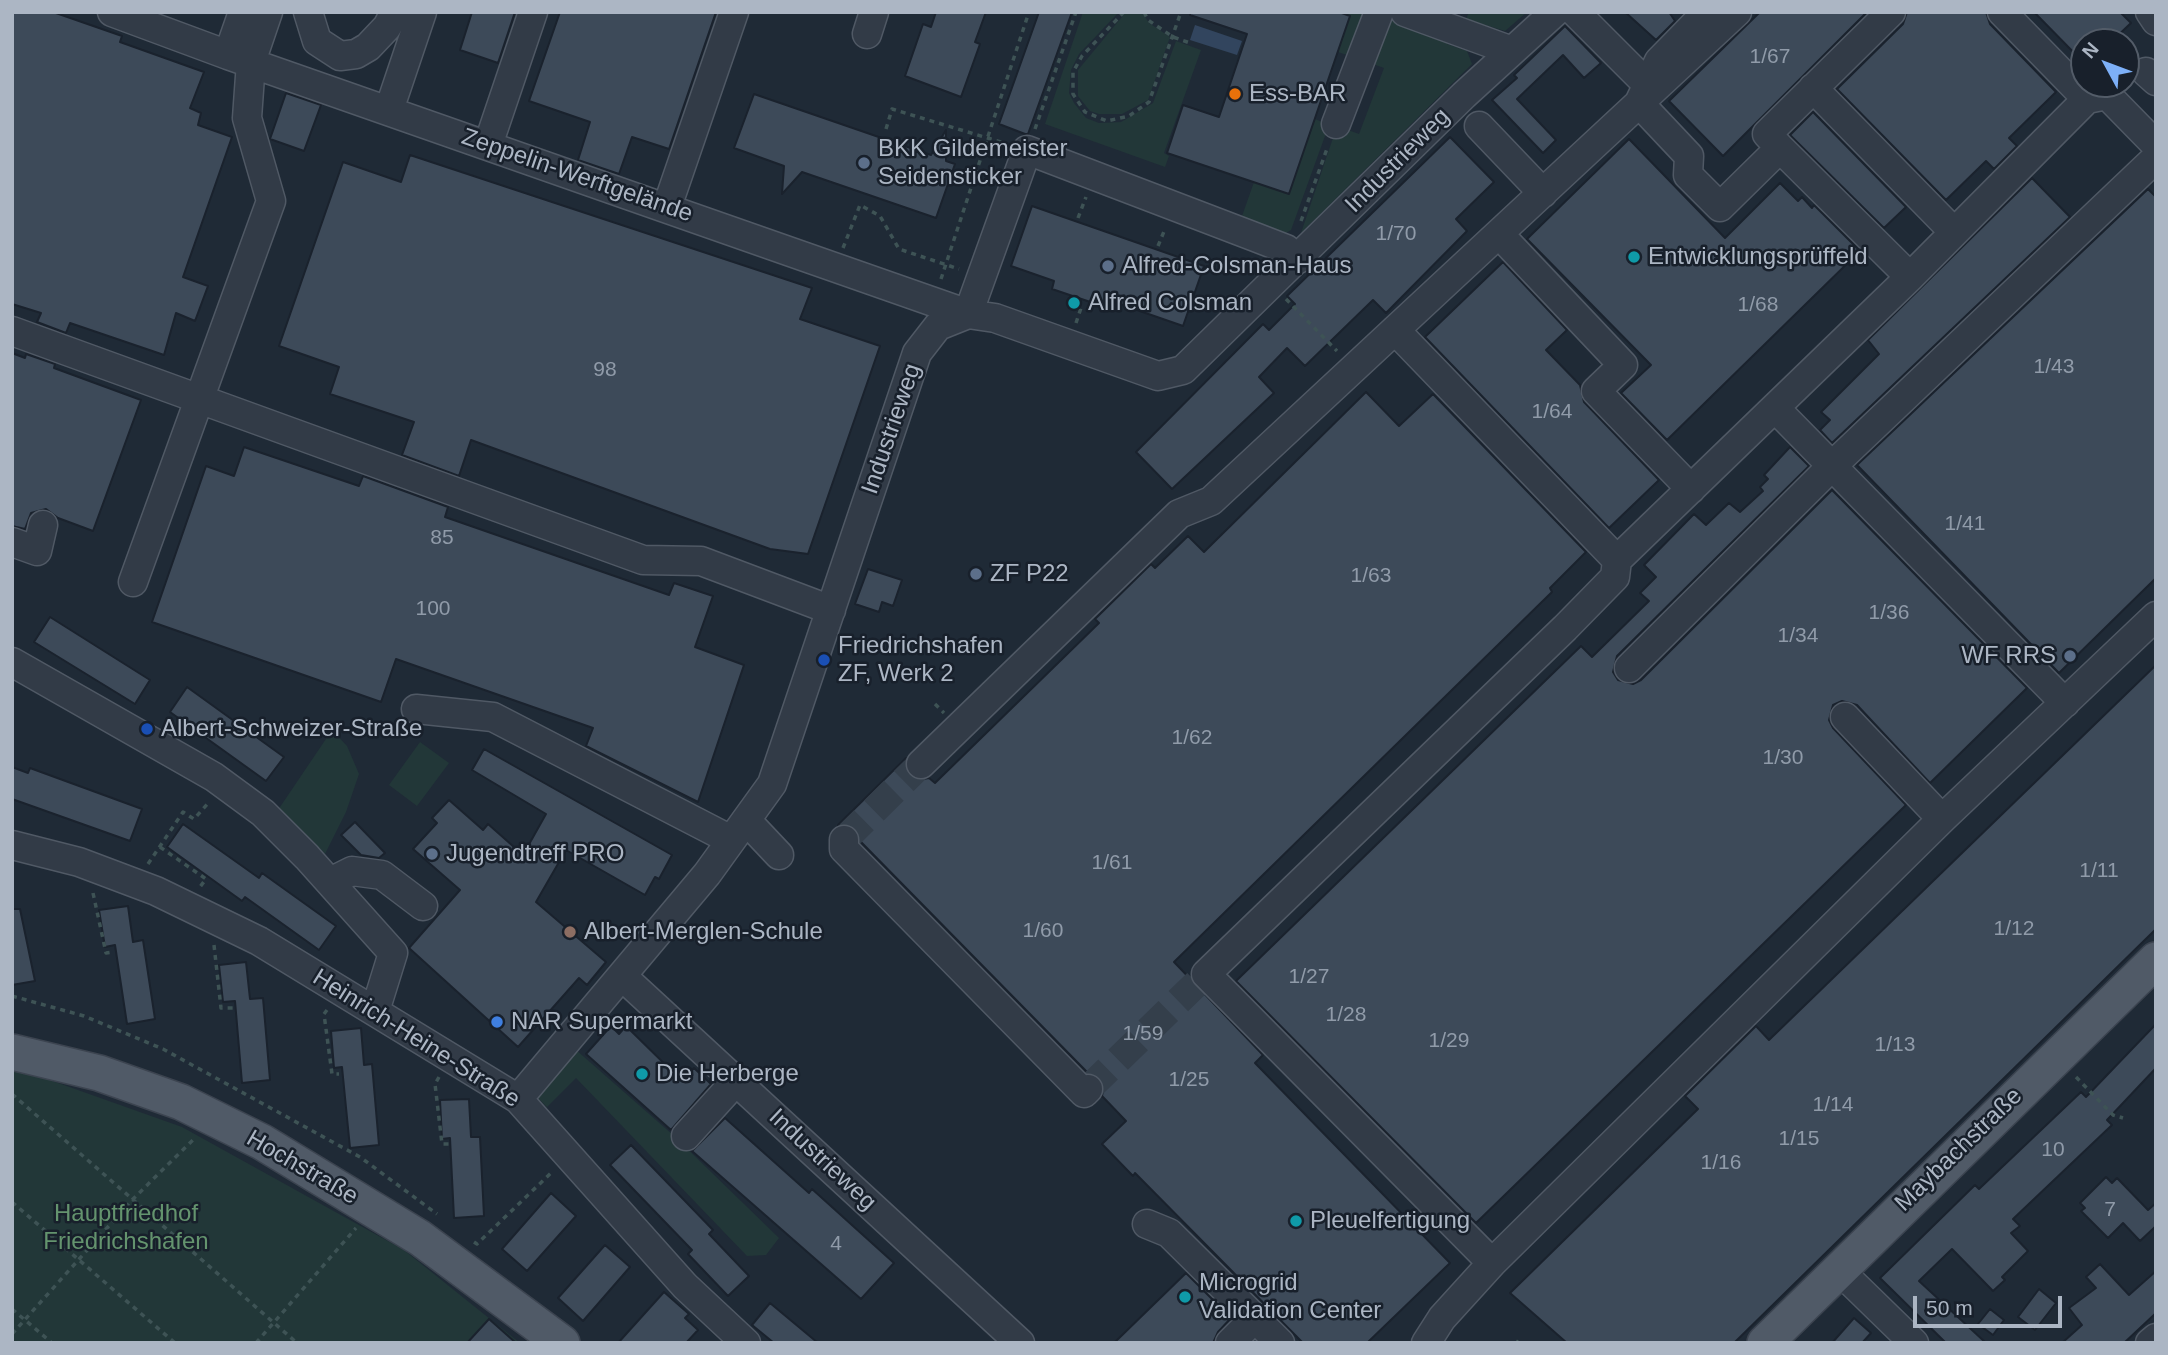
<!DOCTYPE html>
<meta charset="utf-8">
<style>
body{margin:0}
#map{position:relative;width:2168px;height:1355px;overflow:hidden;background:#1f2a36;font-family:Helvetica,sans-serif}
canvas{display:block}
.frame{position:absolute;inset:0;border:14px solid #acb6c4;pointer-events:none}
.north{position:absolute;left:2070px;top:28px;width:70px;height:70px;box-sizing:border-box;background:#18202b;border:2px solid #535c68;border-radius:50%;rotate:311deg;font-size:19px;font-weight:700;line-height:28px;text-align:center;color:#acb6c4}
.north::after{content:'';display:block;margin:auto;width:24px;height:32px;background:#7db0f8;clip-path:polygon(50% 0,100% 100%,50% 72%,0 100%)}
.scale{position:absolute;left:1913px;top:1296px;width:149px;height:32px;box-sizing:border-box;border:4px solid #acb6c4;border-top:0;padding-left:9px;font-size:21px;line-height:24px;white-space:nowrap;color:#acb6c4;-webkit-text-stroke:5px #18202b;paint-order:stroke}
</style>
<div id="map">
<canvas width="2168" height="1355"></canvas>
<div class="frame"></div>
<div class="north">N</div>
<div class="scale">50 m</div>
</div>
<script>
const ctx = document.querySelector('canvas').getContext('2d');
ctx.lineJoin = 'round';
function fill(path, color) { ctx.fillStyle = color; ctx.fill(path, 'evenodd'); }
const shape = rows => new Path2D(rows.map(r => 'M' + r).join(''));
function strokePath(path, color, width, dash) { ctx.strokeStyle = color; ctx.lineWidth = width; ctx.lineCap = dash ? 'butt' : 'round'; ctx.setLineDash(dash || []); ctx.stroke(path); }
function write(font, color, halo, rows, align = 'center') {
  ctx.font = font + ' Helvetica,sans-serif'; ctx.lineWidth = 5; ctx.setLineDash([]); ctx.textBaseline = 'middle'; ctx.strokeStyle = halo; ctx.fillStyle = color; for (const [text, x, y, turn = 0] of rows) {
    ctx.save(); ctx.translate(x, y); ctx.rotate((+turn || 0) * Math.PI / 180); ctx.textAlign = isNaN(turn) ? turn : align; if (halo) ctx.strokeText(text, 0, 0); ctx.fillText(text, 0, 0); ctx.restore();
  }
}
fill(shape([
 [1083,12,1119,12,1079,54,1071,70,1069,93,1074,103,1086,118,1099,123,1121,122,1153,103,1176,41,1201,50,1164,153,1169,156,1165,167,1045,124],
 [1126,12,1142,12,1149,23,1170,37,1148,100,1122,114,1099,114,1090,111,1078,96,1078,70],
 [1339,12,1368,12,1353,57,1338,52,1350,16],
 [1469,12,1527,12,1505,31,1466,19],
 [1386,17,1448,40,1447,44,1467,51,1472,64,1301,233,1337,126,1359,134,1384,68,1370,63],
 [1315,119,1329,125,1291,230,1286,233,1241,219,1254,182,1289,194],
 [332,730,347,746,359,774,346,812,325,854,278,810],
 [420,742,449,763,417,806,389,785],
 [575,1049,673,1135,779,1238,766,1255,747,1256,576,1078,547,1107,535,1095],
 [16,1068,182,1127,404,1250,520,1343,12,1343,12,1070]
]), '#223738');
fill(shape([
 [1195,25,1242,41,1237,55,1190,40]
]), '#32455e');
const building = shape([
 [12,12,53,12,122,36,120,42,204,72,190,108,201,113,198,125,232,137,183,277,208,286,195,321,176,313,164,355,70,323,66,333,37,322,41,313,12,304,12,12],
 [472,12,515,12,498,63,460,50,472,12],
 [560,12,716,12,669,149,632,137,619,174,578,160,590,122,529,101,560,12],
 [936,12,986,12,975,42,980,44,961,97,905,76,923,24,931,27,936,12],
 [1039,12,1072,12,1028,134,1025,134,999,124,1039,12],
 [1191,12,1339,12,1350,16,1289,194,1167,153,1183,105,1219,117,1247,34,1190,15,1191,12],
 [1625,12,1669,12,1675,21,1656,40,1625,12],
 [1760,12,1867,12,1723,156,1669,101,1760,12],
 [1907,12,1986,12,1990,24,2056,92,2009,138,2017,146,1994,169,1986,161,1946,200,1837,89,1903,24,1907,12],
 [2034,12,2120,12,2131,23,2111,42,2084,42,2084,63,2034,12],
 [1565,26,1601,63,1584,78,1563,55,1517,99,1556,140,1543,153,1492,100,1517,78,1514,75,1565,26],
 [286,93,321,105,304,151,270,139,286,93],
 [754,94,931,155,946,130,946,161,955,164,936,218,802,172,782,194,784,166,734,148,754,94],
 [1813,112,1906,207,1884,228,1790,135,1813,112],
 [1450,137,1494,182,1456,219,1467,231,1386,313,1373,300,1305,366,1287,348,1259,377,1274,393,1172,489,1136,452,1263,324,1269,330,1295,304,1287,296,1450,137],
 [1629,139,1725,238,1780,183,1798,201,1802,197,1812,208,1814,205,1860,251,1667,440,1621,393,1651,365,1527,239,1629,139],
 [410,155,812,288,800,319,880,346,808,554,770,549,471,440,459,476,402,455,414,422,330,394,339,367,279,346,343,162,401,182,410,155],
 [2032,178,2070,217,1832,443,1820,430,1830,420,1821,412,1879,354,1868,340,2032,178],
 [2148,189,2156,197,2156,578,2059,673,1857,465,2148,189],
 [1032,206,1204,266,1183,326,1111,301,1108,308,1052,289,1054,281,1011,266,1032,206],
 [1503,262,1567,330,1546,350,1580,385,1584,402,1659,480,1609,528,1425,337,1503,262],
 [12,353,25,358,26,354,55,364,54,368,141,400,93,531,58,518,46,509,31,513,25,529,12,526,12,353],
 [1366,392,1399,426,1433,394,1586,552,1550,588,1552,592,1174,962,1263,1055,1255,1063,1450,1263,1367,1343,1303,1343,1135,1173,1133,1176,1102,1144,1126,1121,1102,1096,1104,1085,1100,1078,1088,1073,861,842,859,832,853,826,838,825,906,758,905,767,910,776,917,780,929,778,935,783,1099,623,1095,619,1151,564,1155,568,1188,536,1204,552,1366,392],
 [244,447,359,486,363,476,448,507,445,517,669,595,674,583,713,596,695,647,744,665,698,802,586,746,593,728,396,659,381,702,152,622,206,466,234,476,244,447],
 [1790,447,1809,466,1617,656,1613,672,1618,680,1633,684,1641,680,1832,490,2027,688,1930,783,1857,705,1842,701,1833,705,1829,720,1833,728,1906,805,1476,1223,1236,981,1581,646,1592,657,1649,601,1640,593,1656,577,1644,565,1694,514,1706,525,1729,503,1740,512,1763,491,1760,487,1768,479,1764,475,1790,447],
 [868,569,902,580,893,606,882,602,879,612,855,604,868,569],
 [50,617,150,680,135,704,34,642,50,617],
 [2156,665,2156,929,1734,1343,1567,1343,1510,1293,1698,1109,1685,1096,1756,1026,1769,1040,2156,665],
 [187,687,284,757,266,781,170,712,187,687],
 [484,749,672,855,659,879,655,877,645,895,566,850,536,902,606,962,587,985,579,978,518,1047,409,948,460,890,413,849,437,823,432,818,449,800,483,830,488,824,523,855,546,814,472,770,484,749],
 [12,767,28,773,30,768,142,809,130,841,12,799,12,767],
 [355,822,385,853,379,858,361,855,341,835,355,822],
 [183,824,259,878,262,873,336,926,319,950,245,897,242,901,167,847,183,824],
 [128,906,133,942,143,940,155,1019,127,1024,115,945,105,947,99,910,128,906],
 [12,909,20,909,35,981,12,985,12,909],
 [246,962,250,999,263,998,270,1080,242,1083,235,1001,223,1002,219,965,246,962],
 [2156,1024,2156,1068,2107,1120,2112,1125,2013,1219,2020,1226,2011,1233,2028,1251,2002,1277,2005,1280,1993,1291,1952,1249,1919,1281,1986,1343,1946,1343,1880,1278,1975,1185,1979,1189,2081,1092,2086,1097,2156,1024],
 [611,1026,619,1034,626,1026,682,1081,694,1068,711,1084,671,1130,586,1054,611,1026],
 [361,1028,364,1065,372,1064,379,1145,350,1148,342,1067,334,1068,331,1031,361,1028],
 [469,1099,471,1137,480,1137,484,1216,454,1218,450,1138,442,1139,440,1100,469,1099],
 [725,1118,809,1193,812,1189,894,1263,861,1299,692,1151,725,1118],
 [631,1145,713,1230,709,1234,749,1276,728,1296,688,1254,692,1250,610,1165,631,1145],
 [2106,1177,2112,1183,2117,1178,2148,1210,2156,1203,2156,1226,2140,1241,2123,1223,2108,1238,2081,1211,2085,1208,2080,1203,2106,1177],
 [551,1193,576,1216,527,1271,502,1249,551,1193],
 [605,1245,630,1267,583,1321,558,1298,605,1245],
 [2100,1264,2129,1295,2156,1271,2156,1313,2124,1343,2062,1343,2082,1325,2069,1308,2096,1288,2086,1277,2100,1264],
 [1186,1273,1231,1318,1218,1332,1213,1343,1114,1343,1186,1273],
 [2039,1289,2056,1303,2035,1330,2018,1317,2039,1289],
 [664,1292,689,1314,685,1318,698,1330,686,1343,618,1343,664,1292],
 [770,1303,818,1343,774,1343,752,1325,770,1303],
 [1990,1309,2004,1320,1993,1335,1978,1324,1990,1309],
 [1854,1318,1871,1333,1862,1343,1832,1343,1854,1318],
 [489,1319,516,1343,467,1343,489,1319]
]);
fill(building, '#3d4a59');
strokePath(building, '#1a222d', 2);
strokePath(shape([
 [844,840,921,764],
 [1088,1089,1197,983]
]), '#343f4b', 28, [28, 14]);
const minor = shape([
 [112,12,228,55],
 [243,12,228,55,968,314,1027,150,1255,237,1286,249,1298,259],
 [308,12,317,41,340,56,356,54,368,47,387,27,395,12],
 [1405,12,1512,51],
 [1575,12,1648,85],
 [1707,12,1659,61,1639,103,1689,156,1688,175,1720,207,1780,148,1910,277],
 [2002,12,2087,99],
 [2150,12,2156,21],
 [867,34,874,12],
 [2146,72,2156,81],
 [1813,88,1954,232],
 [389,110,422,12],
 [1336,124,1379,12],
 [1479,126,1543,193],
 [488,145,533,12],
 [1780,148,1767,134,1891,12],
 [667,207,734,12],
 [1499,234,1623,365,1596,391,1691,489],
 [1395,330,1617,560],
 [12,331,643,560,701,561,831,610],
 [1775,408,2065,703],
 [12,542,37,551,43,525],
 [133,582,271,201,247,118,251,62,268,12],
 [12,662,214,777,263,813,307,857,393,953,375,1011],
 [1629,668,1833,465,2156,158],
 [416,709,493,717,731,840],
 [1845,717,1942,819],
 [921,764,1179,514,1211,501,1737,12],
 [746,820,779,855],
 [844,840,844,849,1084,1093,1088,1089],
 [12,845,79,862,156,891,259,941,518,1099,685,1286,746,1343],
 [330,882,352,871,382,875,423,906],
 [623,977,1020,1343],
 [518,1099,707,874,772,784,917,353,938,326,968,314,995,318,1158,376,1183,370,1464,95,1555,12],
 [686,1136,736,1081],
 [1147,1224,1169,1233,1280,1343],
 [1492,1263,1206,974,1565,628,1615,577,1617,560,1910,277,2087,99,2107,95,2156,145],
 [1838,1269,1914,1343],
 [1230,1343,1255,1318],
 [1426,1343,1442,1318,1492,1263,1942,819,2156,616],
 [2150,1343,2156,1338]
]);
const major = shape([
 [12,1052,99,1073,181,1102,262,1142,420,1238,562,1343],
 [1765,1343,2156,960]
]);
strokePath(minor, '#505965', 31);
strokePath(major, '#3c4450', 38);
strokePath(shape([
 [1124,12,1082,56,1073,72,1073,94,1085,112,1107,121,1129,116,1149,102,1181,12],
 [1144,12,1148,20,1173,37,1190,43],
 [886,129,892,109,1004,143],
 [1035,129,1076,12],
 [1078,218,1086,197],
 [1301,221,1328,146],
 [1158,246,1165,229],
 [843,248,860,205,880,216,899,249,959,269],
 [941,279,1029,12],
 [1286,299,1337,351],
 [1076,323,1082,305],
 [935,704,944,713],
 [160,847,206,879,200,887],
 [148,864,183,812,194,819,210,801],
 [93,893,106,953,113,952],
 [214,945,221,1008,233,1008],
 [12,996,84,1016,163,1049,360,1157,437,1214],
 [327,1010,324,1014,332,1074,339,1074],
 [439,1077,435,1084,442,1144,449,1144],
 [2076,1077,2113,1115,2123,1118],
 [12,1094,297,1343],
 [12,1202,175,1343],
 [474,1242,477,1244,552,1172],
 [12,1309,52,1343],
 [12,1334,133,1199,195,1138],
 [1516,1341,1519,1343],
 [256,1343,356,1228]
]), '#3e5355', 3.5, [5, 5]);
strokePath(minor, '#323b47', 28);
strokePath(major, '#505a67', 35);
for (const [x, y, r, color] of [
 [1235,94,7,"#e8710a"],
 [864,163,7,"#5c6f8a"],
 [1634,257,7,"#0f9aa8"],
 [1108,266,7,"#5c6f8a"],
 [1074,303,7,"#0f9aa8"],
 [976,574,7,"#5c6f8a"],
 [2070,656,7,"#5c6f8a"],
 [824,660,7,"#1a4fb4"],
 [147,729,7,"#1a4fb4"],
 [432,854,7,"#5c6f8a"],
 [570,932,7,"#8d6e63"],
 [497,1022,7,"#3f7fe0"],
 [642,1074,7,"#0f9aa8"],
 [1296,1221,7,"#0f9aa8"],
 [1185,1297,7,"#0f9aa8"]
]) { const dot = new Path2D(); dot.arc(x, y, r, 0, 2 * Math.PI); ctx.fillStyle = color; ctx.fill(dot); strokePath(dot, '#18202b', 2.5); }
write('21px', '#909ba9', null, [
 ["1/67",1770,57],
 ["1/70",1396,234],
 ["1/68",1758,305],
 ["1/43",2054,367],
 ["98",605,370],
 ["1/64",1552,412],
 ["1/41",1965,524],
 ["85",442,538],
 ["1/63",1371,576],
 ["100",433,609],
 ["1/36",1889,613],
 ["1/34",1798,636],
 ["1/62",1192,738],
 ["1/30",1783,758],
 ["1/61",1112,863],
 ["1/11",2099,871],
 ["1/12",2014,929],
 ["1/60",1043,931],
 ["1/27",1309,977],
 ["1/28",1346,1015],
 ["1/59",1143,1034],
 ["1/29",1449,1041],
 ["1/13",1895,1045],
 ["1/25",1189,1080],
 ["1/14",1833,1105],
 ["1/15",1799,1139],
 ["10",2053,1150],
 ["1/16",1721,1163],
 ["7",2110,1210],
 ["4",836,1244]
]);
write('24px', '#acb6c4', '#18202b', [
 ["Ess-BAR",1249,94],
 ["BKK Gildemeister",878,149],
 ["Seidensticker",878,177],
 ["Entwicklungsprüffeld",1648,257],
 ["Alfred-Colsman-Haus",1122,266],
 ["Alfred Colsman",1088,303],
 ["ZF P22",990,574],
 ["Friedrichshafen",838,646],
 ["ZF, Werk 2",838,674],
 ["WF RRS",2056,656,"right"],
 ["Albert-Schweizer-Straße",161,729],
 ["Jugendtreff PRO",446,854],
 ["Albert-Merglen-Schule",584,932],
 ["NAR Supermarkt",511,1022],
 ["Die Herberge",656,1074],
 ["Pleuelfertigung",1310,1221],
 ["Microgrid",1199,1283],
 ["Validation Center",1199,1311]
], 'left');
write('24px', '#acb6c4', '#18202b', [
 ["Industrieweg",1398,161,-45],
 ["Zeppelin-Werftgelände",577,176,19],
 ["Industrieweg",892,429,-71],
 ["Heinrich-Heine-Straße",416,1039,32],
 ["Maybachstraße",1959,1150,-44],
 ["Industrieweg",822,1160,43],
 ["Hochstraße",302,1168,30]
]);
write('24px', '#64946e', '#18202b', [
 ["Hauptfriedhof",126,1214],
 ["Friedrichshafen",126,1242]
]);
</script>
